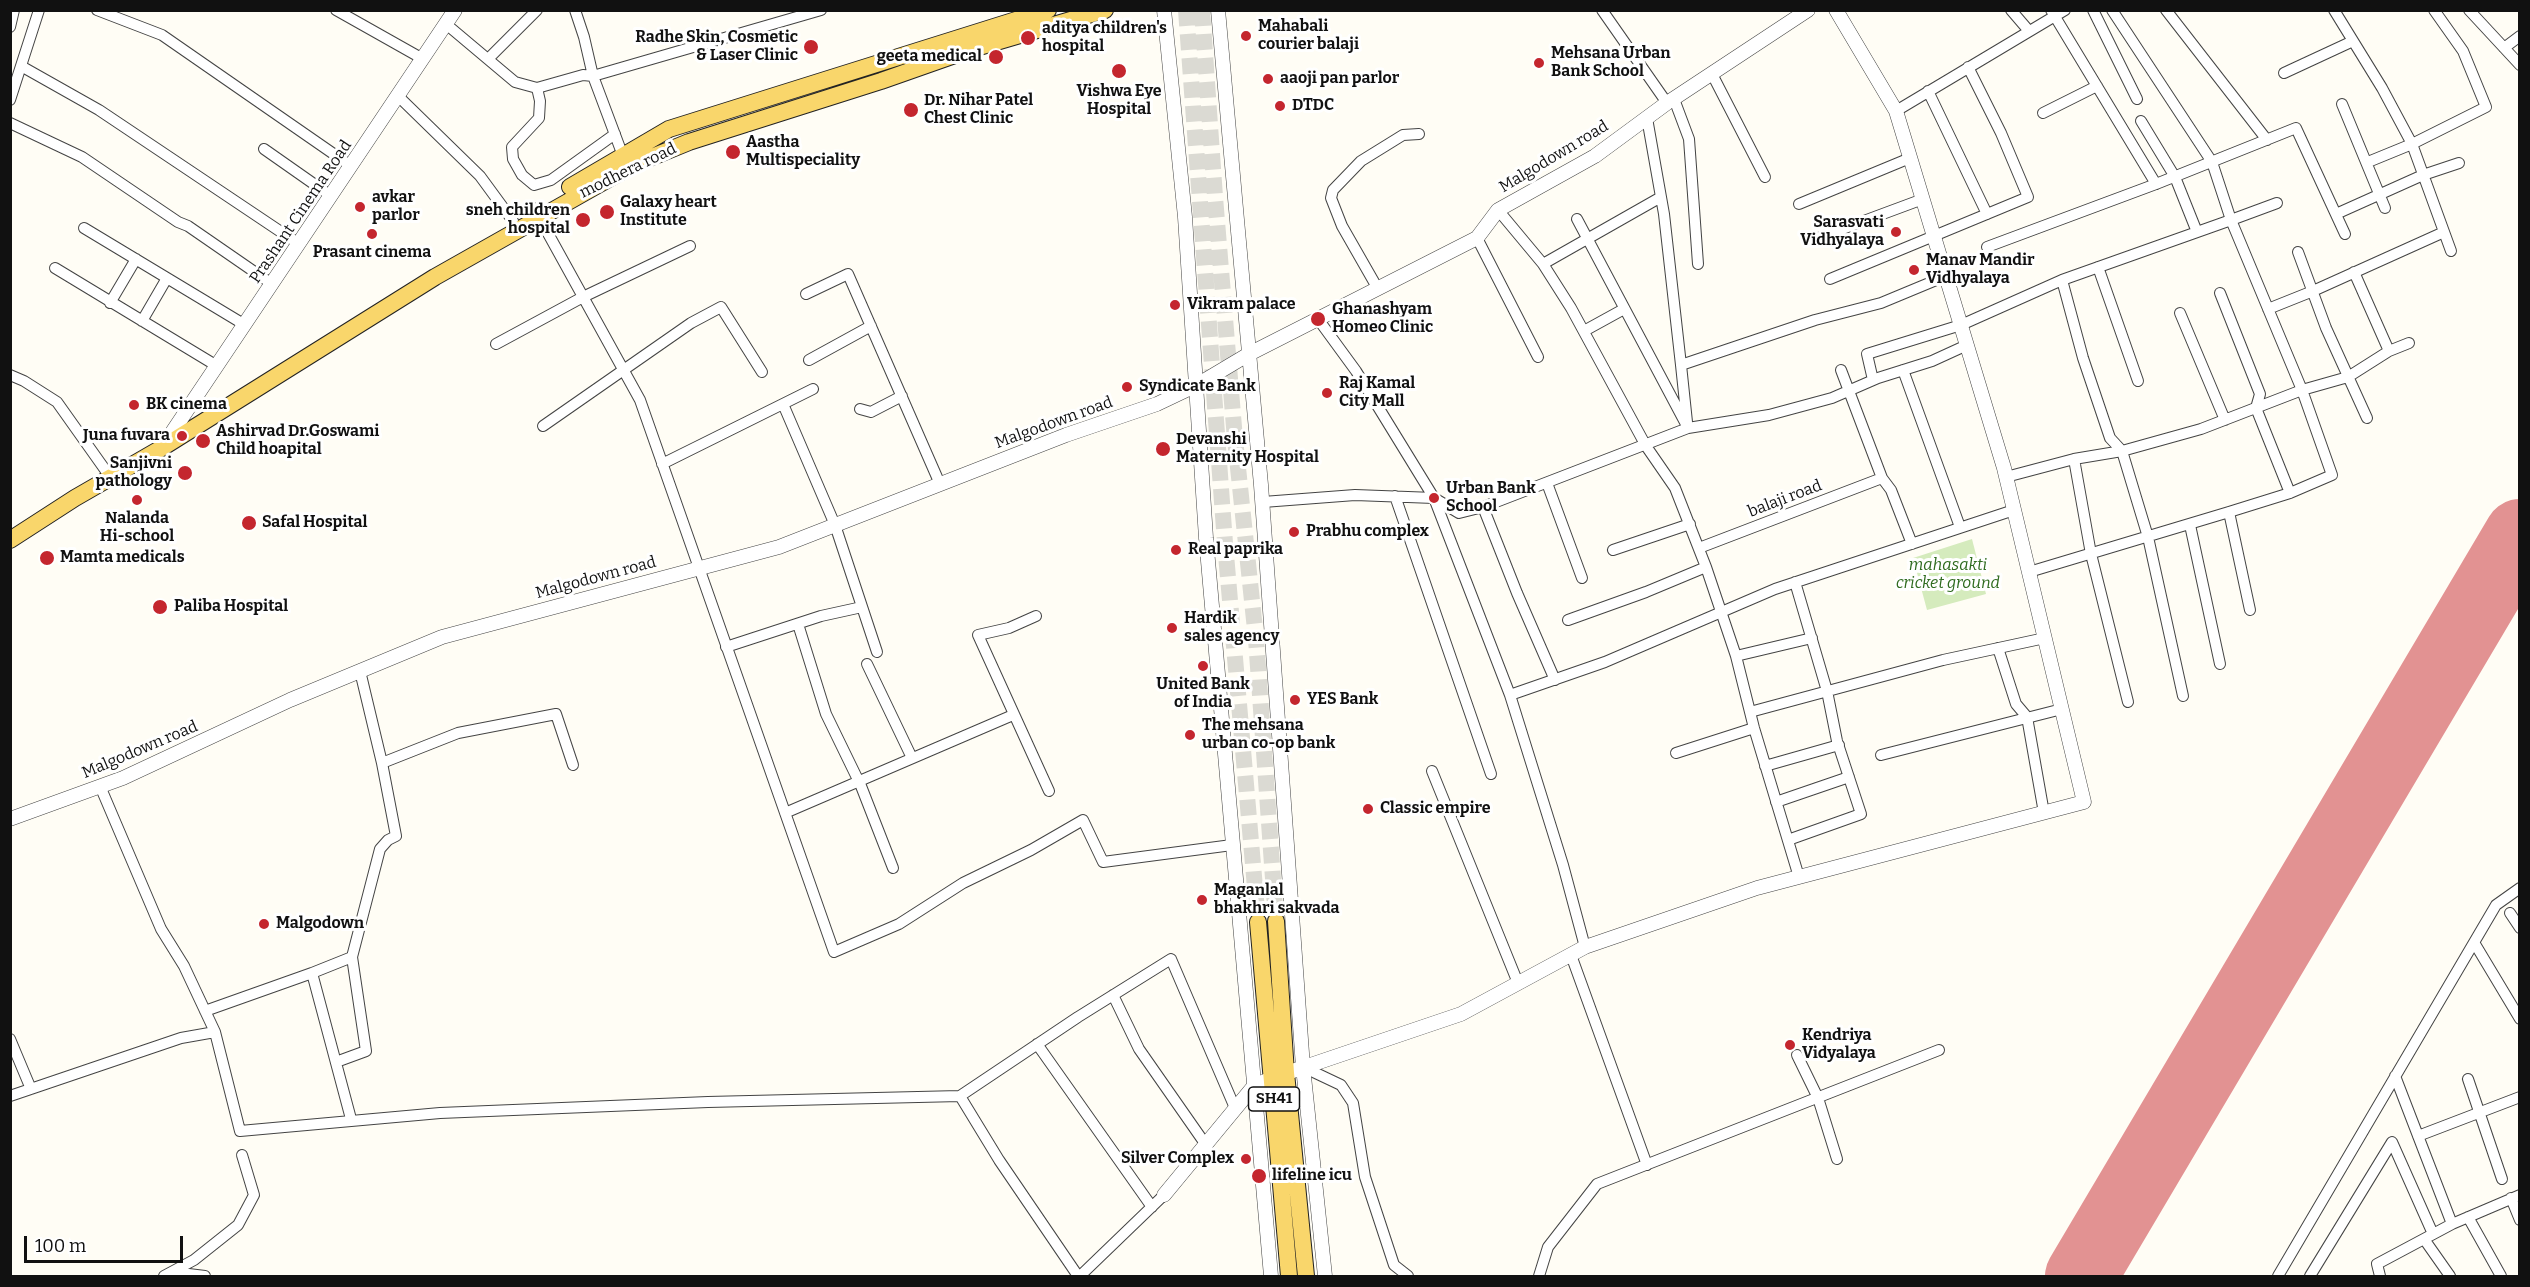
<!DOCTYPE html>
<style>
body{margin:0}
#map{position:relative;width:2530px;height:1287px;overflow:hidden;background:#fffdf5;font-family:Bitter,serif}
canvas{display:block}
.frame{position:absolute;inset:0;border:12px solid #111;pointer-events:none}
.scale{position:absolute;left:24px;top:1236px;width:159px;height:27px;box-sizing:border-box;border:3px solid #111;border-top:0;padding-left:8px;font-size:18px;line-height:21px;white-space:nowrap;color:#111;-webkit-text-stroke:4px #fff;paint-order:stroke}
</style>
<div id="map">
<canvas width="2530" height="1287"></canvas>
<div class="frame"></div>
<div class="scale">100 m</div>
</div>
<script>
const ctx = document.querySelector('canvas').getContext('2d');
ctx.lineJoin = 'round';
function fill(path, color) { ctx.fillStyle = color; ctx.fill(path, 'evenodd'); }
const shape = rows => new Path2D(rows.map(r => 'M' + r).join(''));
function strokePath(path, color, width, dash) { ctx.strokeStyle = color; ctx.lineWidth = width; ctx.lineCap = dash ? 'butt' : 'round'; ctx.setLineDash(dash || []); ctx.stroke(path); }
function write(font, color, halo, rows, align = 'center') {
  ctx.font = font + ' Bitter,serif'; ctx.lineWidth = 6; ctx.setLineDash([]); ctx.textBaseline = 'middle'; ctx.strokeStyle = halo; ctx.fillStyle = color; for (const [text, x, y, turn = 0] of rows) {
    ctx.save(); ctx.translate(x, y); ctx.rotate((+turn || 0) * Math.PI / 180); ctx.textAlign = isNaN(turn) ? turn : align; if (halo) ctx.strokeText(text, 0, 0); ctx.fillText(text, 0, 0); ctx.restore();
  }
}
fill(shape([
 [1972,539,1986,594,1927,610,1913,558]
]), '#d5ebbd');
strokePath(shape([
 [2081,1276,2520,535]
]), '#e29292', 72);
strokePath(shape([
 [1186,10,1225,543,1258,922],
 [1202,10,1215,197,1235,439,1256,639,1276,921]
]), '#dbdad3', 16, [16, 8]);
const minor = shape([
 [97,10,162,35,351,166],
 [336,10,423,59],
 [575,10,584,37,593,76,821,10],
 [1602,10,1667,103],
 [2011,10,2029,31],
 [2051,10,2156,184],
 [2093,10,2137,99],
 [2112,10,2212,162,2231,220,2277,203],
 [2166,10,2267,140],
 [2334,10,2382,88,2412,144,2451,251],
 [2469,10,2520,65],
 [446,24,515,82,537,88,583,75,593,76,623,156],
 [10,27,14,10],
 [2504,48,2520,36],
 [488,59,537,10],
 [21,66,99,110,299,244],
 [2284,73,2353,41],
 [1712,74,1765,177],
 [537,88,540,101,539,118,512,147,513,159,522,175,534,185,551,180,615,134],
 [1928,91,1987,214],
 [398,96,480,176,513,221],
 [1674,99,1689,139,1698,264],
 [10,100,39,10],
 [2342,104,2385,208],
 [1896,111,2065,10],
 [2043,113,2097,86],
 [1647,118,1664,214,1681,365,1815,320,1881,303,1946,276],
 [2141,121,2175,177,2197,232],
 [10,123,82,157,178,222,188,226,272,284],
 [264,149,331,196],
 [2368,162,2412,144,2486,107,2463,51,2434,10],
 [1799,204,1910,158],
 [534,208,640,400,834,952,899,924,963,883,1031,850,1083,820,1103,862,1232,845],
 [1498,210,1543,264,1571,308,1646,446,1675,488,1706,567,1736,656,1754,728,1799,877],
 [2336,214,2423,175,2459,163],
 [1577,219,1688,428],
 [84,228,245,325],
 [1477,238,1538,357],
 [1818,238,1923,199],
 [1987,247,2156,184,2296,128,2345,234],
 [2298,252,2326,328,2367,418],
 [1543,264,1661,197],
 [2098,267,2138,381],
 [55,268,217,366],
 [2354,272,2389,351],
 [1830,279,2028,197,2001,133,1968,67],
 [2062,280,2083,358,2110,438,2122,451,2148,537,2183,696],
 [1378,289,1342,226,1331,198,1333,190,1361,161,1403,135,1419,134],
 [2220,293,2260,394,2256,408,2290,493],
 [806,294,848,274,940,484],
 [110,303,136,259],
 [2268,309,2313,291,2444,232],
 [2180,313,2225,420],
 [1318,319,1356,371,1434,498,1459,513,1483,507,1688,428,1769,415,1832,398,1878,378,1932,361,1967,345],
 [142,321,167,278],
 [1584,331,1624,309],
 [496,344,583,297,690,246],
 [809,360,871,326],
 [1681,365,1687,422],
 [1841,370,1882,478,1891,490,1912,544],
 [1903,370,1960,527],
 [10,375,24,381,57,402,106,471],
 [1873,380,1867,354,1961,325,2062,280,2231,220,2302,390,2332,475,2290,493,2229,512,2029,572],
 [783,404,835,525,877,652],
 [860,409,871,412,902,396],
 [543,426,691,323,721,307,762,372],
 [2074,459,2091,554,2128,702],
 [662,464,813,389],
 [2006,477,2074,459,2122,451,2201,429,2302,390,2348,377,2389,351,2409,343],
 [1547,483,1582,578],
 [1395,496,1491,774],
 [1263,502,1355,495,1434,498,1510,695,1563,865,1585,947],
 [1483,507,1517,593,1555,680],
 [2229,512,2250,610],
 [2190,525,2220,664],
 [1699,548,1882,478],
 [1613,550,1690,524],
 [1036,616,1009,628,978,635,1049,791],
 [1568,620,1646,592,1706,567],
 [798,624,826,714,861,786,893,868],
 [726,647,821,616,862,607],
 [1998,648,2016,704,2027,717,2044,813],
 [1736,656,1812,638],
 [867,664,912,758],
 [1510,695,1605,662,1775,589,2014,510],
 [1750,712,1943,660,2045,638],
 [1676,753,1754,728],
 [1881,755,2062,709],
 [382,763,458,733,556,714,573,765],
 [1765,766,1839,745],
 [1432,771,1518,983],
 [100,786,161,929,184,966,215,1032,240,1131,440,1113,708,1102,960,1096,1078,1017,1171,959,1235,1108],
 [1776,802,1849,777],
 [785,813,1013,715],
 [1788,840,1861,814,1837,741,1827,691,1795,582],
 [2510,913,2520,928],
 [2475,944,2520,1019],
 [1571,955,1647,1165],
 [312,973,352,957,380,849,388,840,396,836,382,763,360,671],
 [1113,995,1139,1049,1206,1145],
 [205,1011,312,973,351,1119],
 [10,1039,31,1089],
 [1037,1044,1152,1207],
 [1797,1055,1818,1098,1837,1159],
 [336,1062,366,1051,352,957],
 [1303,1067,1341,1085,1353,1103,1365,1177,1394,1265,1408,1276],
 [2395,1076,2452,1224,2520,1195],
 [2468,1079,2502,1179],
 [10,1096,181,1038,215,1032],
 [960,1096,999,1160,1078,1276],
 [2418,1136,2520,1097],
 [2511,1198,2520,1220],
 [2468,1217,2501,1276],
 [2424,1239,2450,1276],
 [172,1272,205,1276],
 [164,1276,194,1260,238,1225,254,1195,242,1155],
 [1080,1276,1164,1195],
 [1539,1276,1548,1247,1597,1184,1939,1050],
 [2278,1276,2496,905,2520,888],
 [2310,1276,2392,1142,2433,1234],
 [2380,1276,2377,1264,2452,1224]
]);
const tertiary = shape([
 [1164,10,1185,217,1206,538,1271,1276],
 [1218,10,1261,485,1303,1067,1325,1276],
 [173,431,455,10],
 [10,819,123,778,290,700,442,637,779,547,1066,435,1157,404,1197,385,1249,354,1477,238,1498,210,1595,156,1667,103,1808,10],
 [1164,1195,1254,1086,1272,1078,1461,1014,1585,947,1757,888,2084,802,2004,468,1896,111,1836,10]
]);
const primary = shape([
 [570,187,669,129,1048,10],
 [10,540,75,498,160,449,435,277,635,164,689,142,881,81,972,49,1105,10],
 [1276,921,1286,1073,1306,1276],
 [1258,922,1289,1276]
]);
strokePath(minor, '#444', 12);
strokePath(tertiary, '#444', 15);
strokePath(primary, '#222', 18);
strokePath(minor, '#fff', 10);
strokePath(tertiary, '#fff', 14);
strokePath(primary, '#f9d66b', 16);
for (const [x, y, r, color] of [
 [1246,36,6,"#c4262e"],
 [1028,38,8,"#c4262e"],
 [811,47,8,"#c4262e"],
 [996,57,8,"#c4262e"],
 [1539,63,6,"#c4262e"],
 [1119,71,8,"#c4262e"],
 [1268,79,6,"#c4262e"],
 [1280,106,6,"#c4262e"],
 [911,110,8,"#c4262e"],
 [733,152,8,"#c4262e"],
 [360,207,6,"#c4262e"],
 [607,212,8,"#c4262e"],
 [583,220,8,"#c4262e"],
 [1896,232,6,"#c4262e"],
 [372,234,6,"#c4262e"],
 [1914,270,6,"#c4262e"],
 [1175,305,6,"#c4262e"],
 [1318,319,8,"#c4262e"],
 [1127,387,6,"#c4262e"],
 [1327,393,6,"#c4262e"],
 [134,405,6,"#c4262e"],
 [182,436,6,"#c4262e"],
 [203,441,8,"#c4262e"],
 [1163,449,8,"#c4262e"],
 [185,473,8,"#c4262e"],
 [1434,498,6,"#c4262e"],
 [137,500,6,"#c4262e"],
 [249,523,8,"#c4262e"],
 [1294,532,6,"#c4262e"],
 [1176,550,6,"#c4262e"],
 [47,558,8,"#c4262e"],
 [160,607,8,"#c4262e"],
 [1172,628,6,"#c4262e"],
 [1203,666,6,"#c4262e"],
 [1295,700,6,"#c4262e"],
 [1190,735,6,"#c4262e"],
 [1368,809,6,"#c4262e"],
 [1202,900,6,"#c4262e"],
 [264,924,6,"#c4262e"],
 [1790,1045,6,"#c4262e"],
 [1246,1159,6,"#c4262e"],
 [1259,1176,8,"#c4262e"]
]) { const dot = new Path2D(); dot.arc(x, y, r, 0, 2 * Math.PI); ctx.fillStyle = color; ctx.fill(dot); strokePath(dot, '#fff', 2); }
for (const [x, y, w] of [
 [1274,1099,51]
]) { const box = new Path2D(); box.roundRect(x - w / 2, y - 12, w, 24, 4.5); ctx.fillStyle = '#fff'; ctx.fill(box); strokePath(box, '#111', 1.5); }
write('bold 15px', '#111', null, [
 ["SH41",1274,1099]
]);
write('bold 16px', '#111', '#fff', [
 ["Mahabali",1258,27],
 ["courier balaji",1258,45],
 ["aditya children's",1042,29],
 ["hospital",1042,47],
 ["Radhe Skin, Cosmetic",798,38,"right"],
 ["& Laser Clinic",798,56,"right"],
 ["Mehsana Urban",1551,54],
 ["Bank School",1551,72],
 ["geeta medical",982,57,"right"],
 ["aaoji pan parlor",1280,79],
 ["Vishwa Eye",1119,92,"center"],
 ["Hospital",1119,110,"center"],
 ["Dr. Nihar Patel",924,101],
 ["Chest Clinic",924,119],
 ["DTDC",1292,106],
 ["Aastha",746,143],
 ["Multispeciality",746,161],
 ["avkar",372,198],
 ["parlor",372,216],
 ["Galaxy heart",620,203],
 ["Institute",620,221],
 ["sneh children",570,211,"right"],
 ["hospital",570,229,"right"],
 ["Sarasvati",1884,223,"right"],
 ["Vidhyalaya",1884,241,"right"],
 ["Prasant cinema",372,253,"center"],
 ["Manav Mandir",1926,261],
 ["Vidhyalaya",1926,279],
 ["Vikram palace",1187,305],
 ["Ghanashyam",1332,310],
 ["Homeo Clinic",1332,328],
 ["Raj Kamal",1339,384],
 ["City Mall",1339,402],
 ["Syndicate Bank",1139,387],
 ["BK cinema",146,405],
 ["Ashirvad Dr.Goswami",216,432],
 ["Child hoapital",216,450],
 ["Juna fuvara",170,436,"right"],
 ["Devanshi",1176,440],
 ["Maternity Hospital",1176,458],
 ["Sanjivni",172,464,"right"],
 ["pathology",172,482,"right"],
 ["Urban Bank",1446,489],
 ["School",1446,507],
 ["Nalanda",137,519,"center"],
 ["Hi-school",137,537,"center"],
 ["Safal Hospital",262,523],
 ["Prabhu complex",1306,532],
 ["Real paprika",1188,550],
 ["Mamta medicals",60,558],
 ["Paliba Hospital",174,607],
 ["Hardik",1184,619],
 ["sales agency",1184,637],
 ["United Bank",1203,685,"center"],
 ["of India",1203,703,"center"],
 ["YES Bank",1307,700],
 ["The mehsana",1202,726],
 ["urban co-op bank",1202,744],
 ["Classic empire",1380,809],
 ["Maganlal",1214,891],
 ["bhakhri sakvada",1214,909],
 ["Malgodown",276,924],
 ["Kendriya",1802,1036],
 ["Vidyalaya",1802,1054],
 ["Silver Complex",1234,1159,"right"],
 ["lifeline icu",1272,1176]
], 'left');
write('16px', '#111', '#fff', [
 ["Malgodown road",1554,157,-31],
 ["modhera road",628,171,-26],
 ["Prashant Cinema Road",301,212,-56],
 ["Malgodown road",1054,423,-20],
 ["balaji road",1785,499,-21],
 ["Malgodown road",596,578,-15],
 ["Malgodown road",140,750,-23]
]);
write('italic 16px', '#2f6b1f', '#fff', [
 ["mahasakti",1948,566],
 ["cricket ground",1948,584]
]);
</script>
